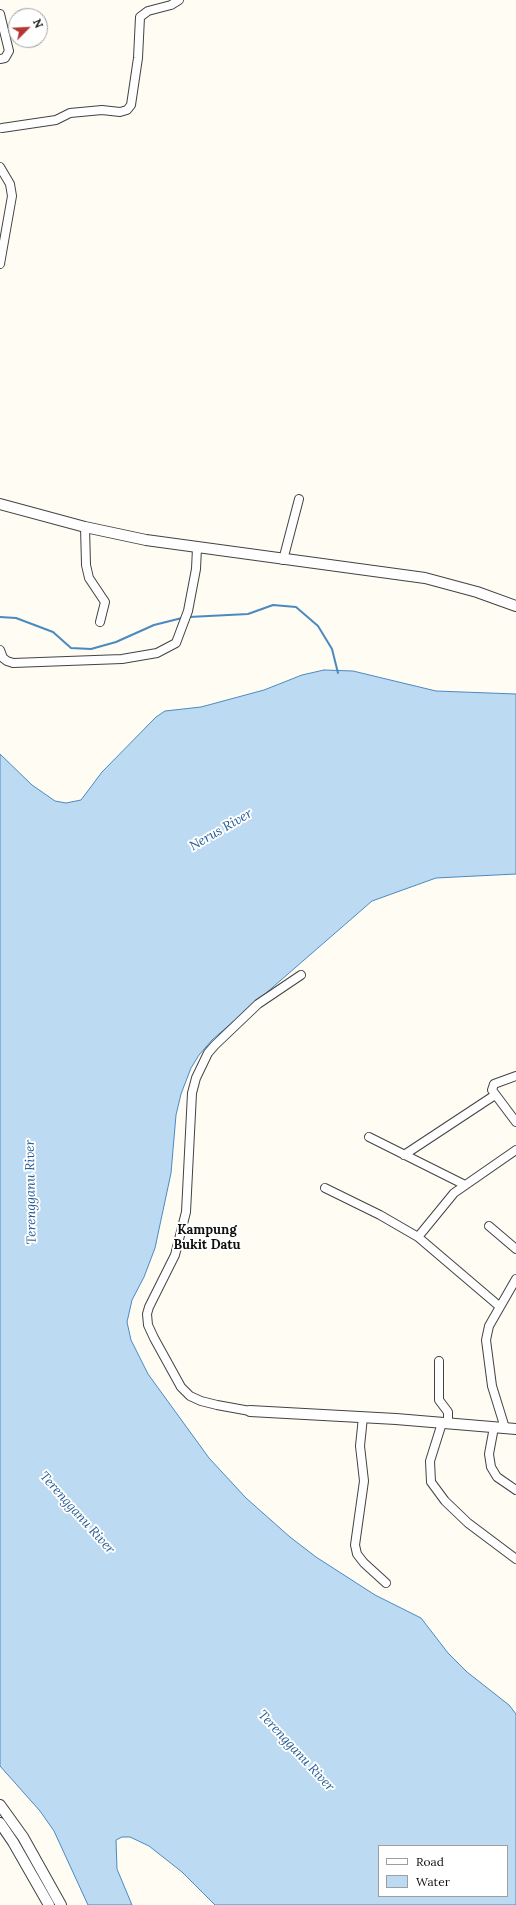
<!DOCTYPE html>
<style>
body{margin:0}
#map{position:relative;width:516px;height:1905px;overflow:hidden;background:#fefcf3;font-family:Lora,serif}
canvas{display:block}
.legend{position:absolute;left:378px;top:1845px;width:130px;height:52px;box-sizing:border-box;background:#fff;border:1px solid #9f9f9f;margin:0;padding:5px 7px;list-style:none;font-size:12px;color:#101010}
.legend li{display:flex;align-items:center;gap:8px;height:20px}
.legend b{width:20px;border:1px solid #9f9f9f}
.north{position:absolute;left:8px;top:8px;width:40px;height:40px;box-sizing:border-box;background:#fff;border:1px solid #9f9f9f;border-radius:50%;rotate:66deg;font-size:11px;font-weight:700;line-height:16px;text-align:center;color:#101010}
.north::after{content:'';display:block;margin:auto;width:14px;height:18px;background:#b43634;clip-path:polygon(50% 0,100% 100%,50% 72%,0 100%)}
</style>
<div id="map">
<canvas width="516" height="1905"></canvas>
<ul class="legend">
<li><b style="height:5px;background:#fff"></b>Road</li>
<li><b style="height:11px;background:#bcdaf1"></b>Water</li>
</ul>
<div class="north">N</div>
</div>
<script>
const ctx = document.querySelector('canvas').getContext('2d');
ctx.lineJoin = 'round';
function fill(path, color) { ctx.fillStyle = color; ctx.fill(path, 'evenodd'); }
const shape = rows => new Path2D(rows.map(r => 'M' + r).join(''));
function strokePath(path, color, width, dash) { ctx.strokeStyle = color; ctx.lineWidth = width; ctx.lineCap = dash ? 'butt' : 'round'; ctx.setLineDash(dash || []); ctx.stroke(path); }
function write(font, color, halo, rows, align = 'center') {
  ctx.font = font + ' Lora,serif'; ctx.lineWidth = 4; ctx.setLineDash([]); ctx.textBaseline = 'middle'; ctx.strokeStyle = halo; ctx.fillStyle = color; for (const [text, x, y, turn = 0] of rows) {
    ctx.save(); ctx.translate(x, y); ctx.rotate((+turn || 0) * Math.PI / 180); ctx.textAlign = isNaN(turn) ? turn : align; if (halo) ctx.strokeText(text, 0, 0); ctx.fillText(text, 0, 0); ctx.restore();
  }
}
const water = shape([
 [324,670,353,671,436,691,516,694,516,874,436,878,372,901,212,1040,199,1055,191,1068,181,1094,176,1115,171,1173,155,1248,144,1277,132,1300,127,1322,131,1340,148,1374,209,1458,246,1498,290,1537,316,1557,375,1595,421,1618,448,1653,467,1672,509,1705,516,1714,516,1905,215,1905,182,1872,149,1846,130,1837,122,1837,116,1840,117,1869,132,1905,88,1905,54,1831,40,1811,0,1766,0,754,32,785,55,801,66,803,81,800,102,772,156,717,165,711,201,707,264,690,302,675,324,670],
 [379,1846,507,1846,507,1896,379,1896,379,1846]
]);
fill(water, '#bcdaf1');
strokePath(water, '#4a8ac1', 1);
strokePath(shape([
 [0,617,16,618,53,632,71,648,91,649,116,642,154,625,182,618],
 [189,617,248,614,273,605,296,607,318,626,332,649,338,673]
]), '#4a8ac1', 2);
const minor = shape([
 [0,14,9,51,5,58,0,59],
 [2,128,56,120,70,113,102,110,120,112,127,110,131,105,138,58,140,17,148,11,171,5,179,0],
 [0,167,10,184,12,196,0,264],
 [85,527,86,565,89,578,105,602,100,622],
 [283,560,299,499],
 [0,650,3,658,7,661,13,663,122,659,157,653,176,643,188,611,196,569,197,548],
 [516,1076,494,1084,492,1090,516,1122],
 [369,1137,465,1185],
 [404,1155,495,1095],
 [325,1188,380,1215,418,1237,499,1306],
 [489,1226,516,1249],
 [418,1237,454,1193,516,1150],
 [439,1361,439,1400,448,1412,448,1423],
 [250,1411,217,1405,201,1401,190,1396,181,1387,154,1338,148,1325,147,1314,149,1307,175,1255,186,1212,192,1093,196,1078,208,1053,215,1045,258,1004,301,975],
 [363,1417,360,1446,364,1481,355,1545,357,1554,364,1563,386,1583],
 [442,1423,430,1461,431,1482,445,1501,468,1523,516,1559],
 [494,1427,489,1454,491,1467,497,1477,516,1490],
 [505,1428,492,1386,486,1340,489,1326,516,1279]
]);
const tertiary = shape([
 [0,504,85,527,146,540,425,578,477,592,516,606],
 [250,1411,396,1419,516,1429],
 [0,1805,23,1837,61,1905],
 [0,1823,13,1842,49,1905]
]);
strokePath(minor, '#434343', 10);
strokePath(tertiary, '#434343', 12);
strokePath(minor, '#fff', 8);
strokePath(tertiary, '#fff', 10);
write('italic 13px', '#235d97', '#fff', [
 ["Nerus River",221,830,-30],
 ["Terengganu River",31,1192,-91],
 ["Terengganu River",77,1513,48],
 ["Terengganu River",296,1751,47]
]);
write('bold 13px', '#101010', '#fff', [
 ["Kampung",207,1230],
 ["Bukit Datu",207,1245]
]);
</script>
